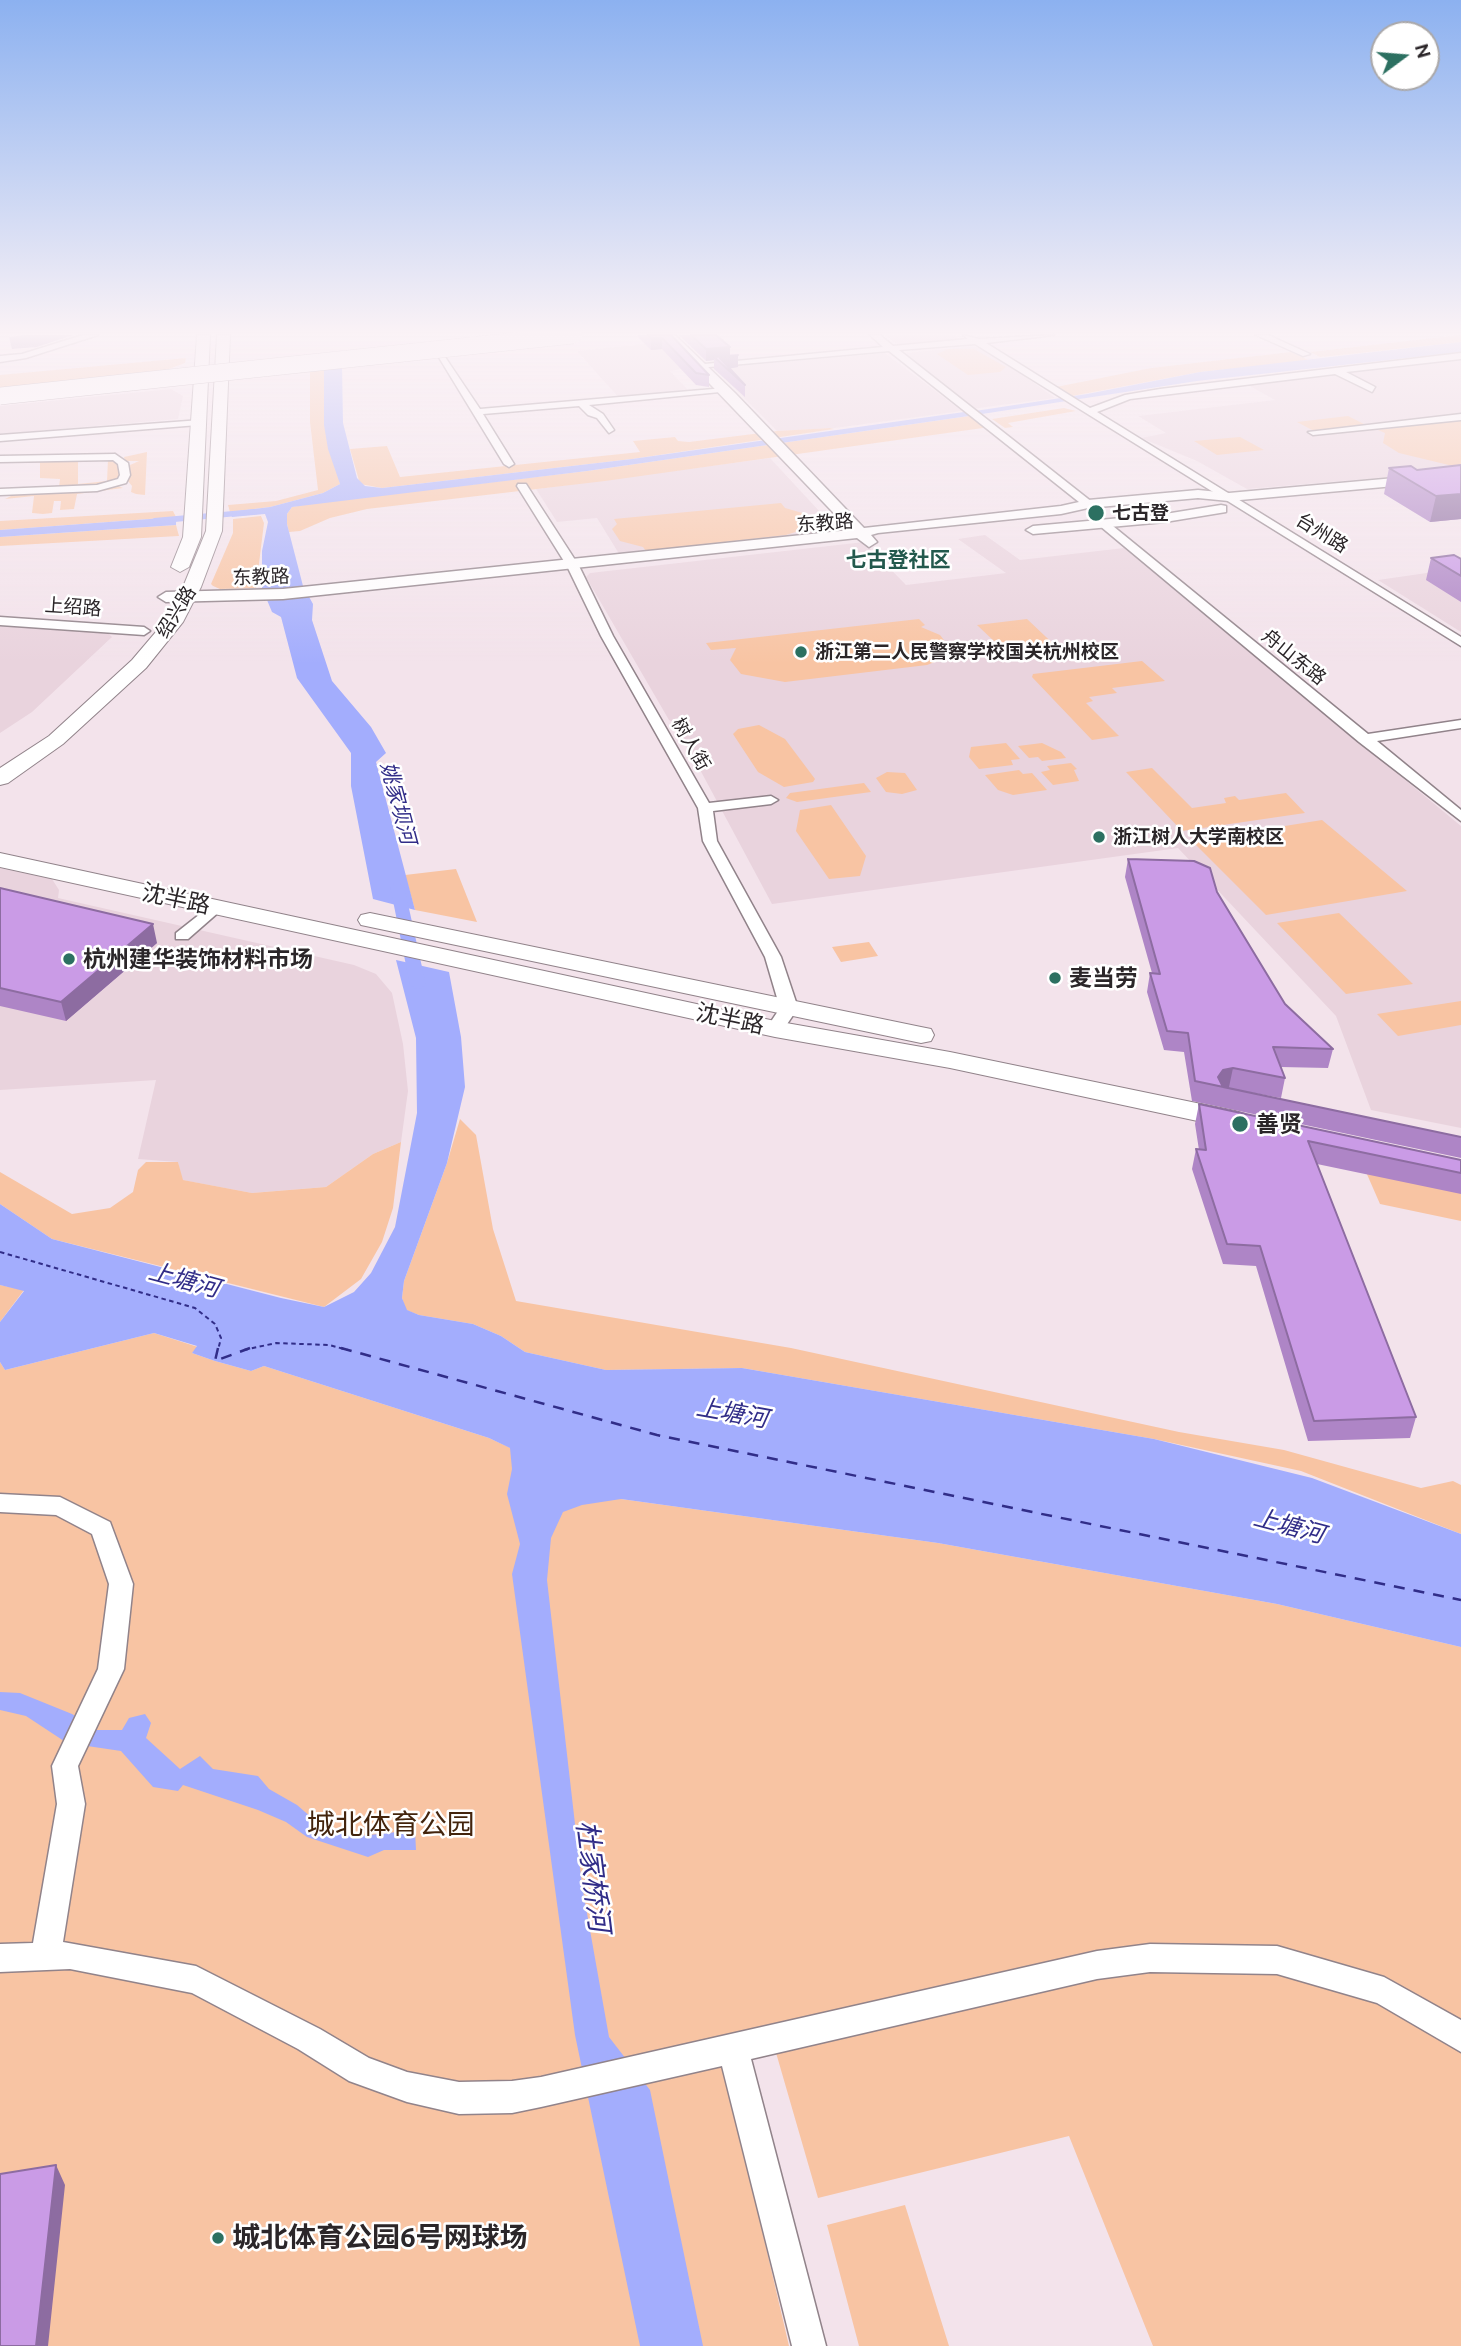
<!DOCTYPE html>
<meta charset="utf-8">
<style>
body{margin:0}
#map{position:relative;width:1461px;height:2346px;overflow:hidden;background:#f3e3eb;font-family:Ubuntu,sans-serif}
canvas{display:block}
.north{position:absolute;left:1370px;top:21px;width:70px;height:70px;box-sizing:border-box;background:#fff;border:2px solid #aaa8a9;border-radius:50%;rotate:74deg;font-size:19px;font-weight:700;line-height:28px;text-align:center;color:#2b2629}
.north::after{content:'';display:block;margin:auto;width:24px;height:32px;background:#2c7061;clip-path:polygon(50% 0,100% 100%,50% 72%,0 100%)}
</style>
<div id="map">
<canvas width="1461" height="2346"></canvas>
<div class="north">N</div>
</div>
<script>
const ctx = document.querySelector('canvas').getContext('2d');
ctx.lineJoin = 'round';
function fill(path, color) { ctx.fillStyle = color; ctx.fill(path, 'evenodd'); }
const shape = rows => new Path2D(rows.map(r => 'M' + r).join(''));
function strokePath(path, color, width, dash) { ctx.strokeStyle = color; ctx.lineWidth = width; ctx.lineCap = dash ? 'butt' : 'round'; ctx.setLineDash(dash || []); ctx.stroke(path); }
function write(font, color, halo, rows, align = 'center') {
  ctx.font = font + ' Ubuntu,"Noto Sans SC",sans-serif'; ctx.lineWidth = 5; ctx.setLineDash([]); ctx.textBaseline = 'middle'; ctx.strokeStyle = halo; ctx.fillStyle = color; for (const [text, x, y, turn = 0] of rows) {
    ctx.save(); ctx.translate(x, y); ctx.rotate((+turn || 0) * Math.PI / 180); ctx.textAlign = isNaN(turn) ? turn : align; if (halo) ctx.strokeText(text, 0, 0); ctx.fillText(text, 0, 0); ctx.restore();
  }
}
fill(shape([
 [885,335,955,335,961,340,911,346,898,345],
 [664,342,687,368,670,371,691,393,620,399,577,351],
 [975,346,1002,360,1055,398,971,409,917,369,906,353],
 [885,353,962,411,835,428,777,431,714,368],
 [1461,360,1461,471,1247,489,1197,461,1141,438,1166,433,1138,416,1275,400,1246,384],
 [171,389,183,396,178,419,0,434,0,406],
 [770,458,834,527,829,532,621,557,597,518,557,522,536,489],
 [985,535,1020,560,1124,548,1461,826,1461,1128,1371,1110,1336,1016,1178,848,772,904,675,723,669,720,586,577,590,573,864,542,906,585,1006,573,958,539],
 [1461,568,1461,632,1378,580],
 [16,624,105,630,112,637,32,712,0,733,0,625],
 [0,868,52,879,59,890,58,898,354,965,376,974,392,993,403,1044,408,1091,401,1142,373,1154,326,1187,252,1193,182,1180,178,1162,138,1159,156,1080,0,1090]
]), '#e9d3dd');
fill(shape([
 [1461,335,1461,342,1350,354,1320,357,1310,352],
 [948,349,974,349,1006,367,1000,372,968,375,937,354],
 [1291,352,1311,361,1200,372,1067,397,1051,388,1151,368],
 [186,358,185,363,169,369,171,371,0,388,0,375],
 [324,369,340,484,323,493,270,507,230,512,228,505,276,501,318,490,310,422,310,371],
 [1064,408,1076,411,1008,423,1013,427,1005,428,992,419],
 [969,416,990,427,605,481,367,509,330,518,300,531,289,532,287,524,287,514,292,507,313,503,587,471],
 [1348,416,1366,425,1314,431,1297,422],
 [1461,420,1461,465,1453,466,1399,453,1383,443,1385,433,1378,430],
 [830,428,834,429,632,459,382,488,360,484,350,449,387,446,400,477,640,452,633,441,675,437,678,441,689,442,777,431],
 [1240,437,1264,450,1217,455,1194,441],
 [147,452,145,495,136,494,131,492,132,486,127,480,130,465,139,461,125,461,124,457],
 [108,459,119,464,121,476,110,484,59,487,60,479,40,478,40,460,78,460,78,484,107,481],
 [118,486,123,488,77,494,74,509,60,510,61,501,54,501,52,513,43,514,32,513,34,496,5,499,13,495,101,490],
 [781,503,785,508,806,514,810,519,808,528,786,535,646,551,643,547,620,541,612,529,617,524,614,519],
 [173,511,176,517,0,530,0,521],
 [261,516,264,523,256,588,220,589,213,586,211,584,233,533,233,519],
 [176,525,179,536,0,546,0,537],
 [919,619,925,625,921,627,940,635,950,648,937,661,927,665,785,682,741,674,730,660,736,648,711,650,706,643],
 [1027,619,1063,653,1013,659,977,625],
 [1142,661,1165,681,1112,688,1117,693,1089,697,1093,701,1086,703,1119,736,1092,740,1032,677,1033,674],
 [759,725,785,739,815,779,813,782,784,787,758,772,733,734,738,729],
 [1006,743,1020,759,1011,760,1013,765,979,769,969,757,971,747],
 [1042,743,1061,752,1066,758,1042,761,1038,757,1029,758,1018,746],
 [1071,763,1077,769,1074,770,1079,781,1053,785,1041,772,1050,770,1047,766],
 [1152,768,1192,808,1226,803,1224,798,1235,796,1239,800,1286,793,1305,813,1182,831,1126,772],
 [1019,770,1023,774,1032,773,1047,790,1013,795,998,790,985,775],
 [887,772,905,773,917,790,902,794,886,792,876,778],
 [864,783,871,792,797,802,786,798,790,793],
 [831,805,866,856,860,876,829,879,796,831,800,810],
 [1322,820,1407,891,1266,915,1192,841],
 [456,869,477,922,415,910,405,875],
 [1339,913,1413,984,1346,994,1277,923],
 [869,942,878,956,841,962,832,947],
 [1461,1001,1461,1025,1398,1036,1377,1014],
 [460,1119,476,1135,493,1229,516,1301,791,1348,1179,1432,1284,1450,1421,1488,1453,1481,1461,1485,1461,1534,1301,1471,1154,1439,742,1368,606,1370,525,1352,501,1336,473,1324,419,1315,406,1310,402,1298,404,1281,447,1163],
 [401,1142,393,1208,382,1242,361,1279,324,1307,52,1239,0,1204,0,1172,72,1214,110,1208,133,1192,138,1170,146,1162,178,1162,183,1180,252,1193,326,1187,373,1154],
 [1366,1172,1461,1191,1461,1221,1380,1204],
 [0,1285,24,1290,0,1322],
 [154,1333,198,1347,192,1353,215,1361,251,1371,264,1366,489,1438,621,1499,938,1543,1277,1604,1461,1647,1461,2346,1153,2346,1069,2136,818,2198,768,2025,718,2041,789,2346,0,2346,0,1362,5,1370],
 [905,2205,949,2346,859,2346,827,2225]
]), '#f8c4a3');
fill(shape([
 [1461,342,1461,352,1197,381,982,414,975,411,1087,394,1200,372],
 [342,367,343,423,357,478,365,486,382,488,632,459,964,412,969,416,587,471,292,507,287,514,287,524,303,586,313,604,312,620,332,681,371,727,386,753,376,762,415,910,373,899,351,786,351,753,297,678,281,617,272,612,262,588,262,551,268,522,265,514,232,517,230,512,270,507,323,493,340,484,328,449,324,425,324,369],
 [176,517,176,525,0,537,0,530],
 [396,960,449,972,461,1037,465,1087,447,1163,404,1281,402,1298,407,1310,419,1315,473,1324,501,1336,525,1352,606,1370,742,1368,1154,1439,1312,1478,1461,1534,1461,1647,1277,1604,938,1543,621,1499,582,1505,563,1512,551,1538,547,1580,582,1885,609,2037,650,2090,703,2346,640,2346,575,2035,512,1574,520,1544,507,1494,512,1469,510,1448,489,1438,264,1366,251,1371,215,1361,192,1353,197,1346,154,1333,5,1370,0,1362,0,1322,24,1291,0,1285,0,1204,52,1239,281,1298,324,1307,354,1292,371,1273,395,1227,417,1113,416,1038],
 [0,1692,20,1693,72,1714,97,1730,122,1730,129,1718,145,1714,151,1723,146,1738,180,1769,200,1756,213,1769,258,1776,269,1789,297,1805,319,1824,360,1836,415,1830,416,1850,384,1850,368,1857,307,1837,286,1822,258,1810,183,1785,178,1791,153,1787,121,1751,67,1743,26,1716,0,1710]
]), '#a3adfd');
fill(shape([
 [255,509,258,510,258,514,154,524,149,521,154,518,255,509],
 [397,882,404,886,426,985,418,990,410,985,390,886,397,882]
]), '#a3adfd');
strokePath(shape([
 [0,1252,195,1308,215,1324,221,1338,218,1350],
 [244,1350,276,1343,329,1345,348,1350]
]), '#312d88', 2, [4.5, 3.5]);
strokePath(shape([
 [218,1348,215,1361,250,1348],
 [341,1348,657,1435,1461,1600]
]), '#312d88', 2.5, [11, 9]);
const street = shape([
 [83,335,98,335,26,358,0,362,0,356,22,354,83,335],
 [870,335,880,335,893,346,968,339,963,335,979,339,1054,335,986,343,1090,408,1125,395,1160,389,1461,353,1461,359,1346,372,1375,387,1372,392,1335,374,1130,399,1097,412,1461,637,1461,646,975,344,899,350,1092,502,1092,506,1084,506,889,351,698,368,694,365,883,347,870,335],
 [1256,335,1268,335,1310,354,1303,356,1256,335],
 [439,348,480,409,725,388,730,391,589,405,603,414,614,430,609,433,597,418,588,415,579,406,483,414,514,464,509,467,504,464,435,351,439,348],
 [1461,414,1461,420,1313,435,1308,432,1461,414],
 [201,420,198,425,0,441,0,435,201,420],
 [115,454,128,463,130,475,126,483,97,491,0,495,0,489,97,485,118,479,120,475,118,464,113,460,0,462,0,456,115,454],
 [518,484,526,484,579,566,613,636,709,803,771,796,778,800,771,804,713,811,717,841,781,957,798,1008,781,1033,775,1034,766,1029,780,1008,765,957,703,841,698,808,601,636,567,566,517,486,518,484],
 [1100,522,1108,522,1368,734,1461,720,1461,728,1377,741,1461,810,1461,821,1359,742,1100,526,1100,522],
 [0,617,144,627,150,631,144,635,0,625,0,617],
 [214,903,222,908,220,911,188,939,176,939,176,933,214,903],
 [0,1494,60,1497,110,1522,133,1584,124,1669,78,1766,85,1804,63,1942,196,1966,320,2029,369,2058,407,2072,459,2082,512,2081,541,2077,1097,1951,1150,1944,1277,1946,1384,1977,1461,2020,1461,2052,1377,2003,1277,1974,1150,1972,1097,1979,751,2059,826,2346,792,2346,722,2066,541,2107,512,2113,459,2114,407,2102,349,2081,298,2049,192,1993,70,1969,0,1972,0,1944,33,1943,57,1804,52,1766,98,1669,109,1584,92,1534,56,1515,0,1512,0,1494]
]);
const secondary = shape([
 [663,335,675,335,735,393,864,528,1061,506,1088,500,1198,490,1229,493,1461,472,1461,480,1229,501,1198,498,1088,508,1061,514,878,533,871,535,877,542,869,547,857,538,283,599,166,602,158,597,166,592,283,589,850,530,663,335],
 [1221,505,1226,506,1226,512,1165,522,1033,534,1026,530,1033,526,1165,514,1221,505]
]);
const primary = shape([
 [197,335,210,335,201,537,189,567,180,572,171,567,183,537,197,335],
 [217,335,230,335,222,531,201,587,183,622,146,668,63,744,8,783,0,785,0,768,49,736,132,660,166,620,183,587,206,531,217,335],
 [0,853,775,1021,950,1052,1235,1111,1245,1114,1249,1120,1245,1126,1235,1129,950,1068,775,1037,0,867,0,853],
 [370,913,921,1027,931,1029,934,1035,931,1041,921,1043,361,925,358,920,361,915,370,913]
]);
strokePath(street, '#91838a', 3);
strokePath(secondary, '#91838a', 3);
strokePath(primary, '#91838a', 2);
fill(street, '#fff');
fill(secondary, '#fff');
fill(primary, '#fff');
const highwayBridge = shape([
 [0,396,573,335]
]);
strokePath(highwayBridge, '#91838a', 18, []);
strokePath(highwayBridge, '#fff', 17);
fill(shape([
 [638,335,671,335,709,375,709,387,696,385,662,349,651,350,638,337],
 [679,335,716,335,730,356,738,355,738,367,729,368,745,385,745,397,714,369,714,360,706,361],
 [1461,465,1461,519,1430,522,1384,494,1389,468,1417,470],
 [1431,558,1461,559,1461,602,1426,580],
 [1128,859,1217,892,1285,1004,1333,1049,1328,1068,1281,1067,1285,1078,1281,1098,1227,1088,1461,1137,1461,1158,1192,1101,1184,1052,1164,1050,1147,992,1150,973,1152,973,1125,877],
 [0,888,157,943,66,1021,0,1006],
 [1199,1104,1461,1160,1461,1194,1317,1164,1416,1417,1410,1438,1308,1441,1256,1266,1223,1264,1192,1169,1196,1149,1199,1150,1195,1124]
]), '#ae85c6');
fill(shape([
 [25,335,73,335,37,347,12,349,9,337],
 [651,338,662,338,662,349,651,350],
 [730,347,730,356,738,355,738,367,727,369,714,357,714,360,706,361,706,349],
 [1461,494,1461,519,1430,522,1436,496],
 [153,924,157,943,66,1021,61,1002],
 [1233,1068,1229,1087,1227,1088,1216,1086,1218,1077,1223,1070],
 [56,2165,65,2185,48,2346,36,2346]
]), '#8d6ca1');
const building = shape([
 [648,335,671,335,709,375,696,373,662,338,651,338,648,335],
 [691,335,716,335,730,347,706,349,691,335],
 [738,355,720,358,745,385,714,357,738,355],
 [1461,465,1461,494,1436,496,1389,468,1411,466,1417,470,1461,465],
 [1454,555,1461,559,1461,576,1431,558,1454,555],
 [1128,859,1194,861,1210,868,1217,892,1285,1004,1333,1049,1273,1047,1285,1078,1233,1068,1223,1070,1218,1077,1223,1087,1461,1137,1195,1081,1188,1033,1167,1031,1150,973,1160,974,1128,859],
 [0,888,153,924,61,1002,0,988,0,888],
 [1199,1104,1461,1160,1461,1173,1308,1141,1416,1417,1314,1421,1260,1246,1227,1244,1196,1149,1206,1150,1199,1104],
 [56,2165,36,2346,0,2346,0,2174,56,2165]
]);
fill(building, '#ca9be6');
strokePath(building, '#8d6ca1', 2);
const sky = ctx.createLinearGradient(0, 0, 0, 664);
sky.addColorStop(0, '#8cb1f0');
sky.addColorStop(0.5, '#faf2f6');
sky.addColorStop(1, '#faf2f600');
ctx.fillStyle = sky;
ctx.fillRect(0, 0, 1461, 664);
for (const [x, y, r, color] of [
 [1096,513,9,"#2c7061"],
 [801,652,7,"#2c7061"],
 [1099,837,7,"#2c7061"],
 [69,959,7,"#2c7061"],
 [1055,978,7,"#2c7061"],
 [1240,1124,9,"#2c7061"],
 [218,2238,7,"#2c7061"]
]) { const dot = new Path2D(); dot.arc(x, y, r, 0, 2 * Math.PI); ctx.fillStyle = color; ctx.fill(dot); strokePath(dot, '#fff', 2.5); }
write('bold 19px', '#2b2629', '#fff', [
 ["七古登",1112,513],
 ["浙江第二人民警察学校国关杭州校区",815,652],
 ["浙江树人大学南校区",1113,837]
], 'left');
write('19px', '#2b2629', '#fff', [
 ["东教路",825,523,-4],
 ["台州路",1322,533,32],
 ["东教路",261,577,-2],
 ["上绍路",73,607,4],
 ["绍兴路",176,612,-58],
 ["舟山东路",1294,657,39],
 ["树人街",691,744,60]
]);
write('bold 21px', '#23594d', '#fff', [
 ["七古登社区",898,560]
]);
write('italic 21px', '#312d88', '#fff', [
 ["姚家坝河",398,803,75]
]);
write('23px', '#2b2629', '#fff', [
 ["沈半路",176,899,12],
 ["沈半路",730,1019,12]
]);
write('bold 23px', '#2b2629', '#fff', [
 ["杭州建华装饰材料市场",83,959],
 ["麦当劳",1069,978],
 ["善贤",1256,1124]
], 'left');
write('italic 24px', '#312d88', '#fff', [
 ["上塘河",184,1280,15],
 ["上塘河",732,1413,10],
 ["上塘河",1289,1526,15]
]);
write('28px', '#43240d', '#fff', [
 ["城北体育公园",391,1825]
]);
write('italic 28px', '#312d88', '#fff', [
 ["杜家桥河",593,1876,83]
]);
write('bold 28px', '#2b2629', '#fff', [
 ["城北体育公园6号网球场",232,2238]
], 'left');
</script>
